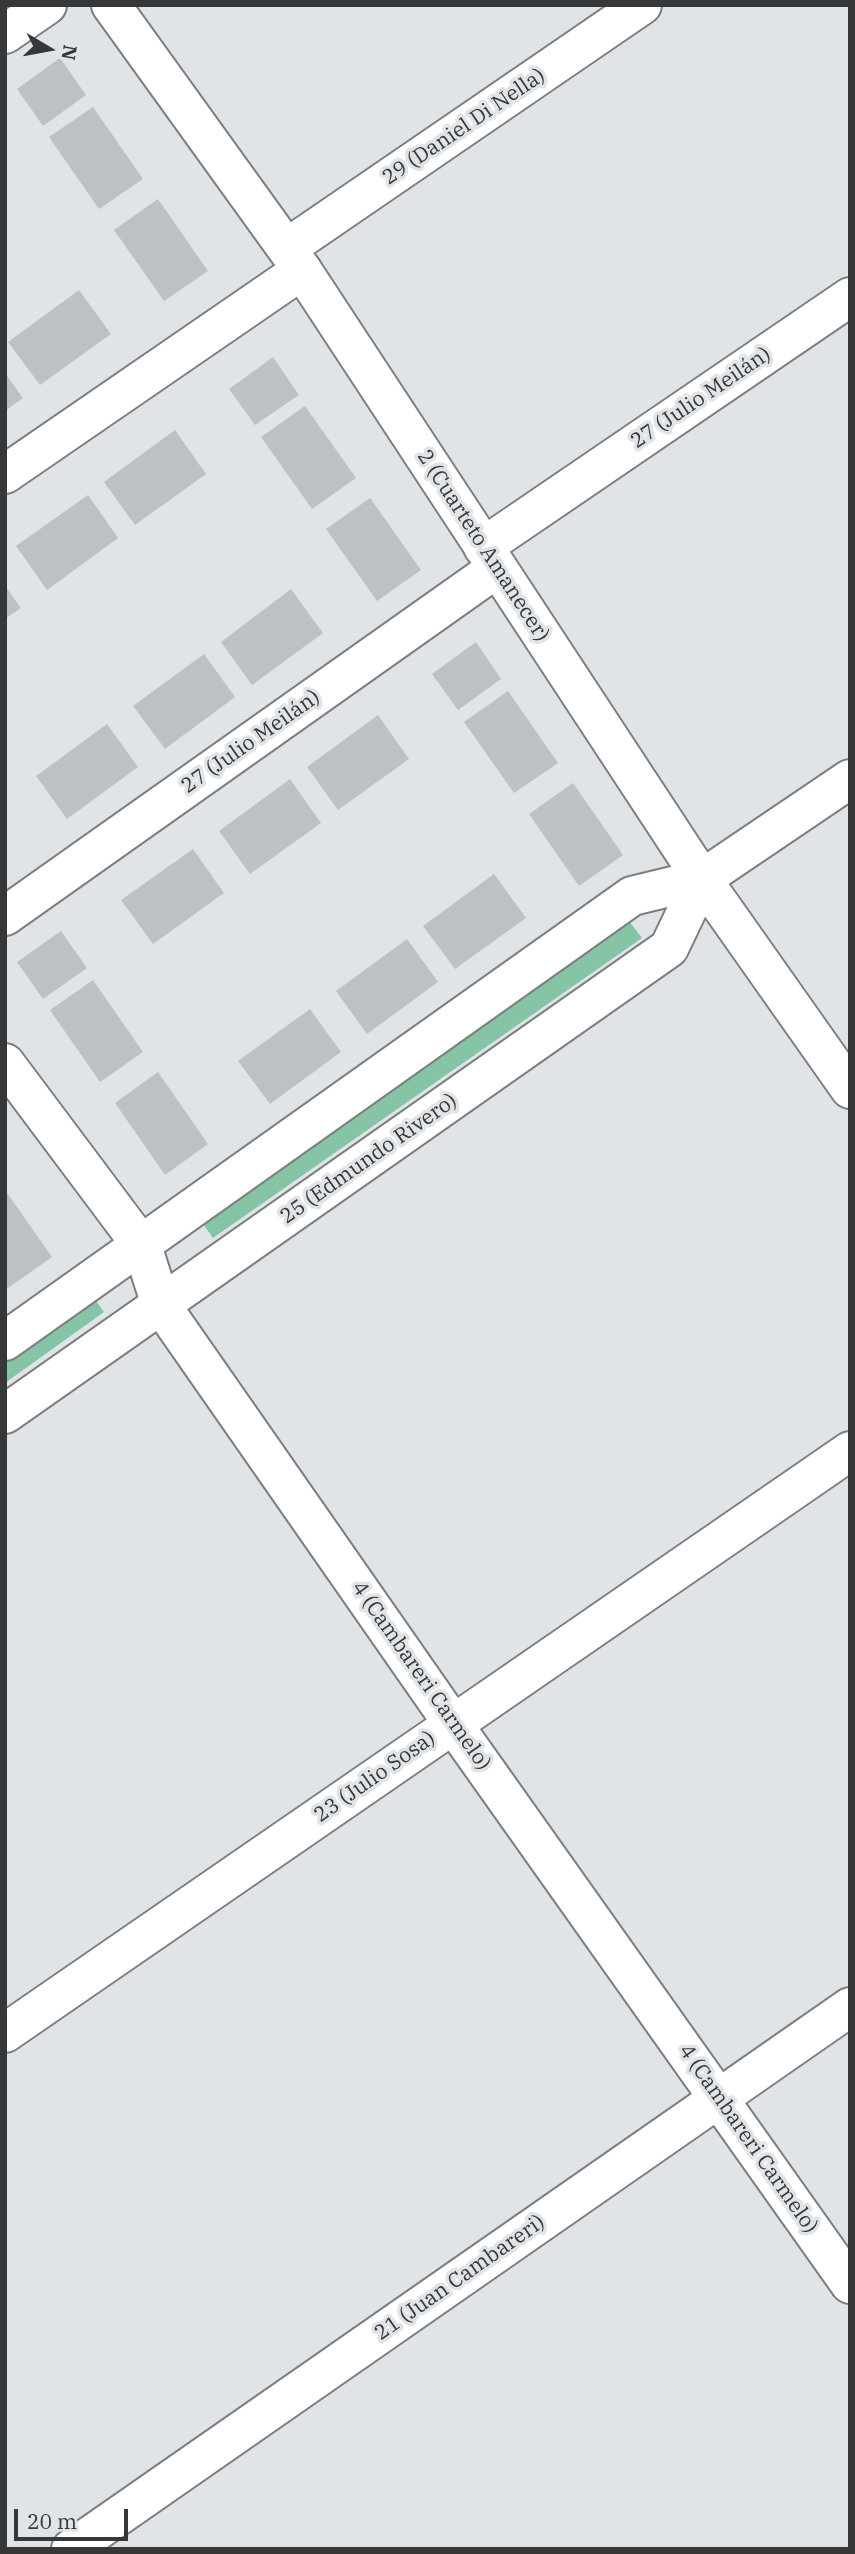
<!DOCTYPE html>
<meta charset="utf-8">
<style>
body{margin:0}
#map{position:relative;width:855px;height:2554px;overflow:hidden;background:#e0e4e7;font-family:"IBM Plex Serif",serif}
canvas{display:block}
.frame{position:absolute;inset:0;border:7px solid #363739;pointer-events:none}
.north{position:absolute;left:14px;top:14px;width:70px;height:70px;-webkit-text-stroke:5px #e0e4e7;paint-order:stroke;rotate:100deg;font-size:19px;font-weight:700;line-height:28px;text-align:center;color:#363739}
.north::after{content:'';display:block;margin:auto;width:24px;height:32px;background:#363739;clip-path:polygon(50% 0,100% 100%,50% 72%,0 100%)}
.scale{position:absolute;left:14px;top:2509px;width:114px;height:32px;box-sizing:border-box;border:4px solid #363739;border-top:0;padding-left:9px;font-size:21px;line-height:24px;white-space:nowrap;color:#363739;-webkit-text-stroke:5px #e0e4e7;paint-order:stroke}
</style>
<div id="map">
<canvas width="855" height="2554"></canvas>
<div class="frame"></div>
<div class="north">N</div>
<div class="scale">20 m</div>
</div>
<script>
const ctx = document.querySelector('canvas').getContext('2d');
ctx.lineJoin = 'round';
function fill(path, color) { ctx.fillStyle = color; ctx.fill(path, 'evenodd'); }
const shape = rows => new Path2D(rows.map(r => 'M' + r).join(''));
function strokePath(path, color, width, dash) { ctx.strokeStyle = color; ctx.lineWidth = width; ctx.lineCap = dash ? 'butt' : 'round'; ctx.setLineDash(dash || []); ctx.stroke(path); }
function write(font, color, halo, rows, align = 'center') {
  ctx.font = font + ' "IBM Plex Serif",serif'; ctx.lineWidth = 7; ctx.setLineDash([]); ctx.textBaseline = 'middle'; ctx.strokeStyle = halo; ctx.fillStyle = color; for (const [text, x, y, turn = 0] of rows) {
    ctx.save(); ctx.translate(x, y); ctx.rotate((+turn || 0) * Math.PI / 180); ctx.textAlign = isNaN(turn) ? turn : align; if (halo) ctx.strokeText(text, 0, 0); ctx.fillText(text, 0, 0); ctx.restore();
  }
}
fill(shape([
 [629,921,642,938,213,1238,201,1221],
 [92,1295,104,1312,5,1383,5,1357]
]), '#86c4a6');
fill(shape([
 [60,58,86,95,43,126,17,89],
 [93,107,143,179,99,209,49,137],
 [158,199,208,271,164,301,114,230],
 [79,290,111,334,40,385,8,342],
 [273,357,299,395,255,425,229,389],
 [5,373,23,398,5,411],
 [305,406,356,478,312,509,261,437],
 [175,430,206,474,135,525,104,482],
 [88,495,118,538,47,590,16,546],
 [370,498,421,570,377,601,326,529],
 [5,586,21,608,5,619],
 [291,589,323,633,252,685,221,642],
 [476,642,501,679,458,710,432,674],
 [204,654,235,697,165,749,133,706],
 [508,691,558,763,514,793,464,722],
 [378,715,409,759,338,810,307,767],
 [107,724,138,767,67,819,36,776],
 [290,779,321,823,250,874,219,831],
 [573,783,623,855,579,886,529,814],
 [193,849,224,893,153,944,121,900],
 [494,874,526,918,455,969,423,926],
 [61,931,87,968,43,999,17,962],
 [407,939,438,982,367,1034,336,991],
 [93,980,143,1052,100,1082,50,1010],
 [310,1009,341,1052,270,1104,238,1061],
 [158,1072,208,1144,165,1175,115,1103],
 [5,1190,52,1257,8,1288,5,1284]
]), '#bcc1c4');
const street = shape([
 [5,34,47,5],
 [287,248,642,5],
 [5,474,302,270],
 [483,547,850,297],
 [5,916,497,568],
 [5,1063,142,1246,161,1305,453,1724,850,2284],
 [5,2033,850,1451],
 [71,2549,850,2007]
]);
const secondary = shape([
 [111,5,302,270,702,879,850,1089],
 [5,1341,632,896,702,879,850,779],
 [5,1414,669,948,702,879]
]);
strokePath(street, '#7c7f82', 42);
strokePath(secondary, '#7c7f82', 42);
strokePath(street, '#fff', 38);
strokePath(secondary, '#fff', 38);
write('21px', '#363739', '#e0e4e7', [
 ["29 (Daniel Di Nella)",464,127,-34],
 ["27 (Julio Meilán)",701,398,-34],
 ["2 (Cuarteto Amanecer)",483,546,57],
 ["27 (Julio Meilán)",251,742,-35],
 ["25 (Edmundo Rivero)",369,1159,-35],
 ["4 (Cambareri Carmelo)",421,1676,55],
 ["23 (Julio Sosa)",375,1777,-35],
 ["4 (Cambareri Carmelo)",748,2139,55],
 ["21 (Juan Cambareri)",460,2278,-35]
]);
</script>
